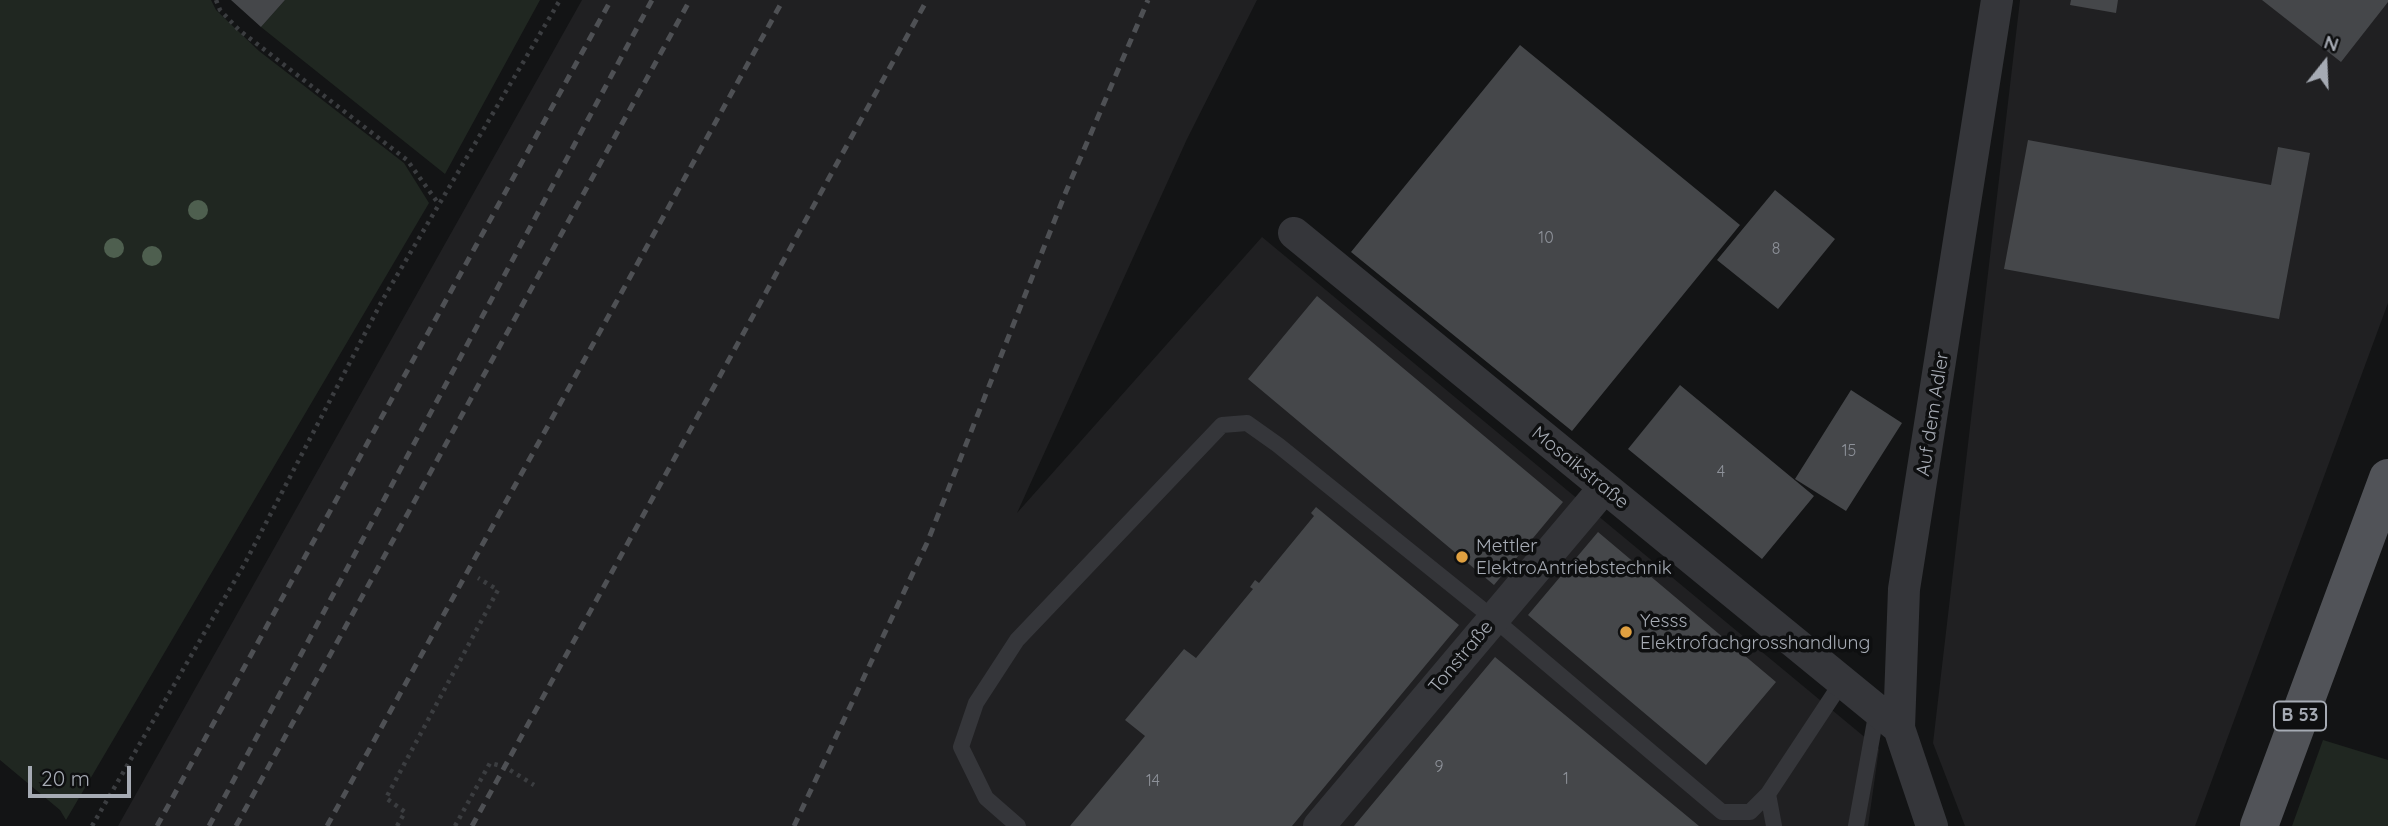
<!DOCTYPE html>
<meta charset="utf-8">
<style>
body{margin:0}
#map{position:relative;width:2388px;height:826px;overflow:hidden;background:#131415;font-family:Quicksand,sans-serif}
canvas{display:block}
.north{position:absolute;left:2290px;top:28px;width:70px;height:70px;-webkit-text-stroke:5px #0e0f10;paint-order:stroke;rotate:18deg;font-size:19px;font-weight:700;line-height:28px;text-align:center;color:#a6abb4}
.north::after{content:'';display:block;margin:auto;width:24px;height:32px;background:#a6abb4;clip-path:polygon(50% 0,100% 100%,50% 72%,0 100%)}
.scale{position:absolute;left:28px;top:766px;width:103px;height:32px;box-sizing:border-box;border:4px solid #a6abb4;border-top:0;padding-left:9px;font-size:21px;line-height:24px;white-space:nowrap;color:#a6abb4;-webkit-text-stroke:5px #0e0f10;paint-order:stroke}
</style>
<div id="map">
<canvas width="2388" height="826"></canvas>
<div class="north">N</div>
<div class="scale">20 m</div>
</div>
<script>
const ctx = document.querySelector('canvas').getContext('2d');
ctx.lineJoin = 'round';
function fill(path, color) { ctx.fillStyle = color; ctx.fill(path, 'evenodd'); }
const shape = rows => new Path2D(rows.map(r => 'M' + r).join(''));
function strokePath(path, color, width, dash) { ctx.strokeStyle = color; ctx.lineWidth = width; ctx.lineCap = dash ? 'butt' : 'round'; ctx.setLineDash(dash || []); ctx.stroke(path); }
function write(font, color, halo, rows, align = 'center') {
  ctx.font = font + ' Quicksand,sans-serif'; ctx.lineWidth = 7; ctx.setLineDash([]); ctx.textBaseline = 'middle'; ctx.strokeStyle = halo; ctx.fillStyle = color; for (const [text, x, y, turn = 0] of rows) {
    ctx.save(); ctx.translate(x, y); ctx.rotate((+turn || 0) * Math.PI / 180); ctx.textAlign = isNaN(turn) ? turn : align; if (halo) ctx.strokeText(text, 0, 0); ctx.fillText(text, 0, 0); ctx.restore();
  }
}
fill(shape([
 [582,0,1257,0,1187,139,1017,513,1262,237,1879,749,1868,826,118,826],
 [2020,0,2388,0,2388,303,2195,826,1965,826,1933,743]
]), '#202022');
fill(shape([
 [0,0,211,0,216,10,259,51,404,163,429,203,66,820,60,810,0,760],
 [285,0,540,0,445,174,261,27],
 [2323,740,2388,760,2388,826,2292,826]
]), '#202721');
fill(shape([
 [231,0,285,0,261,27],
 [2071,0,2118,0,2116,13,2070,5],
 [2262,0,2388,0,2388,2,2341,62],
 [1520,45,1740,225,1572,431,1351,252],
 [2028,140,2271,185,2278,147,2310,153,2279,319,2004,269],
 [1775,190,1835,239,1778,309,1717,260],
 [1317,296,1563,502,1494,585,1248,379],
 [1680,385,1814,496,1762,559,1628,449],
 [1851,390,1902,423,1846,511,1795,479],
 [1316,507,1459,625,1292,826,1070,826,1145,736,1125,720,1184,649,1196,658,1253,589,1250,587,1255,580,1259,583,1314,516,1311,513],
 [1598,532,1776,682,1706,765,1528,615],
 [1495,657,1699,826,1354,826]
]), '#45474a');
strokePath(shape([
 [216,0,220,10,239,30,407,160,438,203],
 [92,826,245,563,383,299,560,0],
 [397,826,405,812,386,798,498,590,478,578],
 [455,826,490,763,505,767,534,785]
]), '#3b3d40', 4.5, [3.5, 5]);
strokePath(shape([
 [1768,794,1774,826],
 [1018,826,986,798,961,747,976,703,1017,640,1222,425,1247,423,1278,445,1494,619,1722,812,1750,812,1768,794,1842,682],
 [1856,826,1877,710]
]), '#35363a', 16);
strokePath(shape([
 [1294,233,1899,728],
 [1319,826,1604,488],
 [1932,826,1899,728,1904,589,1997,0]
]), '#35363a', 32);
strokePath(shape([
 [2259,826,2388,478]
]), '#515358', 38);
strokePath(shape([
 [157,826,611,0],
 [209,826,652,0],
 [236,826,690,0],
 [327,826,783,0],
 [472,826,927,0],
 [794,826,927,543,1065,194,1148,0]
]), '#4e5054', 5, [9, 7]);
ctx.fillStyle = '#4e5f4f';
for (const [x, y] of [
 [198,210],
 [114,248],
 [152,256]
]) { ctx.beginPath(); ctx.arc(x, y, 10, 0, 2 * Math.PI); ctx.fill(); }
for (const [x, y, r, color] of [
 [1462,557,7,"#e0a040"],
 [1626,632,7,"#e0a040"]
]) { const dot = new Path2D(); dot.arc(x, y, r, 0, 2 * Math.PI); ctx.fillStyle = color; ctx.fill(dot); strokePath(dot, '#0e0f10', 2.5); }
write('16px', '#8e929a', null, [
 ["10",1546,238],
 ["8",1776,249],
 ["15",1849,451],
 ["4",1721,472],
 ["9",1439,767],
 ["1",1566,779],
 ["14",1153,781]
]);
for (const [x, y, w] of [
 [2300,716,52]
]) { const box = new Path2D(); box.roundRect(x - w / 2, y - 14.5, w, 29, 5); ctx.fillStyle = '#0e0f10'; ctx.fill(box); strokePath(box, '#a6abb4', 2); }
write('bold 18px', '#a6abb4', null, [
 ["B 53",2300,716]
]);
write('19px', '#a6abb4', '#0e0f10', [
 ["Auf dem Adler",1933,414,-81],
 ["Mosaikstraße",1580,468,39],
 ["Tonstraße",1461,657,-50]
]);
write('19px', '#a6abb4', '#0e0f10', [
 ["Mettler",1476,546],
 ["ElektroAntriebstechnik",1476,568],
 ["Yesss",1640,621],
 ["Elektrofachgrosshandlung",1640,643]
], 'left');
</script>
